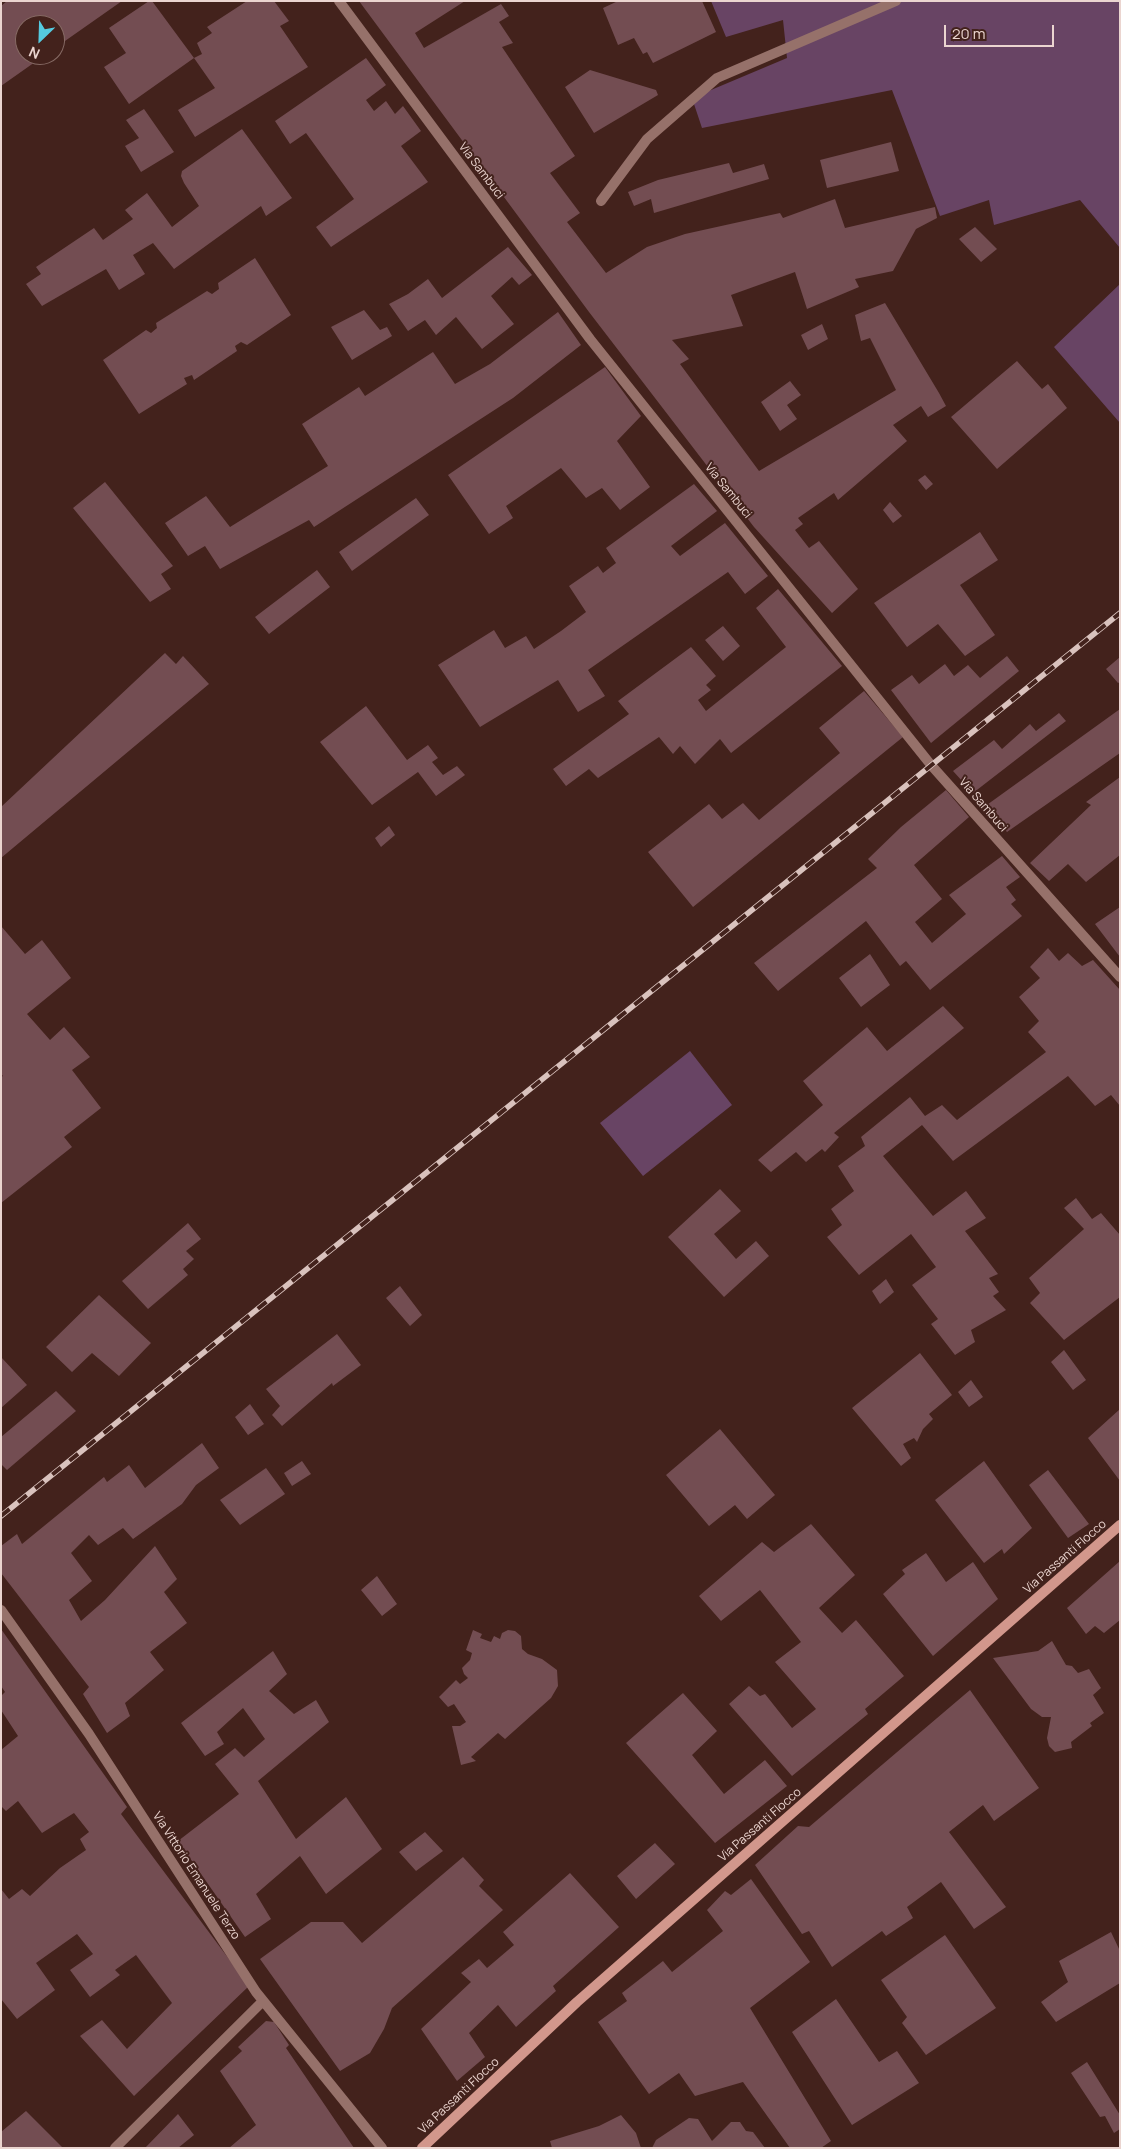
<!DOCTYPE html>
<style>
body{margin:0}
#map{position:relative;width:1121px;height:2149px;overflow:hidden;background:#43221c;font-family:Manrope,sans-serif}
canvas{display:block}
.frame{position:absolute;inset:0;border:2px solid #ebd5d0;pointer-events:none}
.north{position:absolute;left:15px;top:15px;width:50px;height:50px;box-sizing:border-box;background:#43221c;border:1px solid #866a64;border-radius:50%;rotate:204deg;font-size:14px;font-weight:700;line-height:20px;text-align:center;color:#ebd5d0}
.north::after{content:'';display:block;margin:auto;width:18px;height:22px;background:#55cadf;clip-path:polygon(50% 0,100% 100%,50% 72%,0 100%)}
.scale{position:absolute;left:944px;top:25px;width:110px;height:22px;box-sizing:border-box;border:2px solid #ebd5d0;border-top:0;padding-left:6px;font-size:15px;line-height:18px;white-space:nowrap;color:#ebd5d0;-webkit-text-stroke:4px #43221c;paint-order:stroke}
</style>
<div id="map">
<canvas width="1121" height="2149"></canvas>
<div class="frame"></div>
<div class="north">N</div>
<div class="scale">20 m</div>
</div>
<script>
const ctx = document.querySelector('canvas').getContext('2d');
ctx.lineJoin = 'round';
function fill(path, color) { ctx.fillStyle = color; ctx.fill(path, 'evenodd'); }
const shape = rows => new Path2D(rows.map(r => 'M' + r).join(''));
function strokePath(path, color, width, dash) { ctx.strokeStyle = color; ctx.lineWidth = width; ctx.lineCap = dash ? 'butt' : 'round'; ctx.setLineDash(dash || []); ctx.stroke(path); }
function write(font, color, halo, rows, align = 'center') {
  ctx.font = font + ' Manrope,sans-serif'; ctx.lineWidth = 4; ctx.setLineDash([]); ctx.textBaseline = 'middle'; ctx.strokeStyle = halo; ctx.fillStyle = color; for (const [text, x, y, turn = 0] of rows) {
    ctx.save(); ctx.translate(x, y); ctx.rotate((+turn || 0) * Math.PI / 180); ctx.textAlign = isNaN(turn) ? turn : align; if (halo) ctx.strokeText(text, 0, 0); ctx.fillText(text, 0, 0); ctx.restore();
  }
}
fill(shape([
 [711,1,1120,1,1120,248,1080,200,994,225,989,200,940,216,892,90,702,128,692,98,787,58,783,20,726,37],
 [1120,284,1120,423,1054,347],
 [690,1051,732,1105,643,1176,600,1123]
]), '#684464');
fill(shape([
 [7,1,122,1,55,48,55,25,25,25,25,55,45,55,1,86,1,6],
 [149,1,152,1,194,58,129,104,104,67,126,53,109,28],
 [247,1,274,1,289,21,280,26,308,67,195,137,178,110,215,88,194,58,202,54,197,43,212,33,207,27],
 [359,1,465,1,415,33,424,48,501,4,509,16,499,22,513,43,502,47,575,156,550,173,580,213,567,222,606,273,647,247,685,234,780,213,783,218,835,199,845,228,935,207,937,218,916,229,893,271,855,279,859,287,807,309,795,272,731,295,743,326,672,340,689,359,680,364,759,471,896,390,870,338,861,341,855,315,885,303,939,393,946,406,928,417,921,406,893,425,907,441,838,500,834,493,798,518,803,524,795,530,809,548,819,541,858,589,832,613,754,527,589,312],
 [618,1,702,1,716,32,653,63,647,52,643,54,634,38,618,45,603,8],
 [366,58,386,85,366,100,374,111,386,101,395,114,403,106,421,131,401,146,428,182,331,247,316,227,354,199,306,133,290,144,275,121],
 [590,70,656,90,658,95,594,133,565,87],
 [144,109,174,152,141,172,125,146,139,138,126,120],
 [242,129,292,198,266,216,261,206,174,269,153,243,133,255,145,274,119,290,106,269,42,306,26,284,41,274,36,267,94,228,103,240,133,219,125,210,147,193,172,227,199,206,184,183,181,176,182,171],
 [891,142,899,171,827,188,820,160],
 [729,163,733,173,764,164,769,179,654,213,651,199,634,206,628,192,658,180],
 [975,227,997,249,981,262,959,239],
 [508,247,532,275,519,285,512,277,491,296,514,324,482,349,456,317,436,335,425,320,408,331,389,304,408,294,428,279,442,298],
 [255,258,291,315,247,345,241,342,235,346,237,351,194,380,192,375,184,378,187,384,139,414,103,360,146,330,151,333,157,328,156,323,207,291,212,294,219,289,218,283],
 [364,310,380,330,387,327,392,336,352,360,331,327],
 [558,312,581,345,513,398,314,527,309,520,220,569,205,546,188,556,165,523,206,496,230,527,328,466,302,424,359,387,365,396,433,352,455,384,490,364],
 [822,324,828,339,808,350,801,335],
 [1017,361,1042,389,1048,384,1067,408,997,469,951,417],
 [605,367,641,416,617,441,650,487,620,510,602,488,586,498,561,468,506,506,513,518,489,534,448,475],
 [790,381,801,395,787,405,797,419,780,431,761,402],
 [925,475,933,484,926,490,918,480],
 [105,482,173,566,161,574,171,589,150,602,73,508],
 [694,484,717,511,671,546,680,556,725,523,768,576,745,594,728,572,588,670,605,696,578,712,558,680,480,727,438,665,494,630,505,648,526,636,534,649,561,631,586,612,569,586,598,566,603,573,616,563,606,548],
 [416,498,429,515,352,571,339,552],
 [890,502,902,516,893,523,883,510],
 [980,532,998,560,960,585,995,635,965,656,938,624,907,647,874,603],
 [317,570,330,587,269,634,255,617],
 [778,589,842,666,731,753,720,739,695,764,680,746,673,754,659,737,598,778,589,769,566,786,553,769,629,714,618,701,691,647,716,676,706,685,711,690,698,700,706,711,786,647,756,608],
 [723,626,740,646,723,661,705,640],
 [165,653,176,664,183,656,209,684,1,858,1,807],
 [1007,656,1019,671,931,743,891,690,912,675,919,684,945,664,954,676,968,665,980,678],
 [1120,657,1120,682,1118,683,1106,669],
 [864,691,903,737,693,907,648,852,709,804,722,819,743,803,759,820,840,753,819,728],
 [366,706,407,760,428,745,438,758,432,762,443,775,457,766,465,775,436,796,418,772,372,805,320,742],
 [1120,709,1120,753,1007,832,984,807],
 [1059,713,1066,721,973,793,953,771,994,740,1002,749,1030,724,1036,731],
 [1120,777,1120,855,1086,882,1068,864,1049,881,1030,863,1091,805,1086,802],
 [946,790,969,817,914,865,942,899,915,922,932,943,966,914,949,895,1002,856,1020,877,1006,887,1016,900,1011,904,1022,916,930,990,906,961,900,966,866,921,778,991,754,963,877,868,868,859,901,827],
 [389,826,395,835,381,847,375,838],
 [1120,907,1120,957,1095,924],
 [1,926,25,954,42,940,71,978,27,1014,50,1040,64,1027,90,1057,72,1070,101,1108,64,1137,72,1147,1,1203,1,1077,3,1076,1,1074],
 [1048,948,1059,961,1068,953,1082,966,1093,960,1120,990,1120,1106,1111,1095,1095,1106,1068,1076,953,1161,922,1125,883,1156,933,1216,966,1191,986,1218,965,1231,998,1274,989,1278,999,1292,993,1296,1006,1310,971,1330,975,1342,955,1355,931,1324,938,1319,912,1285,936,1267,911,1234,859,1275,827,1237,842,1225,831,1209,854,1191,838,1166,865,1146,861,1137,910,1097,925,1116,942,1105,957,1120,1046,1052,1028,1032,1039,1021,1019,997,1040,978,1030,967],
 [870,954,890,985,861,1007,839,978],
 [943,1006,964,1028,834,1133,839,1137,825,1152,822,1149,806,1162,796,1152,771,1172,758,1160,823,1105,803,1081,867,1027,887,1051],
 [720,1189,741,1211,714,1234,736,1259,756,1241,769,1256,724,1297,668,1237],
 [1076,1198,1092,1219,1101,1213,1120,1235,1120,1297,1064,1340,1030,1303,1040,1293,1029,1278,1084,1229,1064,1208],
 [188,1223,201,1239,186,1251,194,1259,183,1269,188,1275,148,1309,122,1281],
 [886,1279,894,1292,880,1304,872,1291],
 [400,1286,422,1315,410,1326,386,1298],
 [99,1295,151,1343,119,1376,92,1353,72,1372,46,1347],
 [337,1334,361,1365,333,1386,332,1383,282,1426,272,1415,280,1406,266,1389],
 [1064,1350,1086,1380,1073,1390,1051,1362],
 [920,1353,952,1395,929,1414,933,1419,923,1429,917,1442,914,1438,903,1444,911,1458,901,1466,852,1408],
 [1,1357,27,1385,1,1408],
 [971,1380,983,1397,969,1407,958,1392],
 [56,1391,76,1411,7,1470,1,1464,1,1437],
 [250,1404,264,1424,248,1435,235,1417],
 [1120,1409,1120,1481,1088,1438],
 [720,1429,775,1495,747,1519,735,1505,709,1526,666,1475],
 [202,1443,219,1468,196,1485,182,1504,133,1539,123,1528,98,1545,89,1535,71,1553,92,1581,69,1600,81,1621,105,1600,155,1546,177,1579,164,1592,187,1623,150,1652,164,1670,125,1703,130,1716,107,1733,83,1694,89,1687,1,1573,1,1546,17,1534,22,1544,104,1477,107,1482,129,1465,145,1488],
 [302,1461,311,1474,292,1486,284,1473],
 [984,1461,1032,1528,1004,1554,1002,1549,984,1563,935,1500],
 [266,1468,285,1494,240,1525,220,1500],
 [1048,1470,1089,1524,1068,1538,1029,1485],
 [811,1524,855,1575,819,1608,842,1633,856,1620,904,1676,865,1709,868,1714,792,1776,729,1704,749,1686,760,1696,765,1694,792,1728,816,1709,775,1662,801,1642,760,1590,721,1621,699,1596,762,1542,774,1552],
 [926,1553,946,1582,973,1562,998,1599,933,1656,883,1594,905,1574,902,1570],
 [1120,1561,1120,1620,1104,1633,1095,1626,1086,1634,1067,1608],
 [377,1576,397,1604,382,1616,361,1590],
 [1,1629,127,1807,121,1814,249,1986,134,2096,80,2036,102,2020,127,2049,172,2003,136,1955,115,1970,120,1975,90,1997,70,1970,93,1954,77,1934,36,1963,55,1990,17,2019,1,1999,1,1889,9,1899,22,1889,30,1896,60,1868,86,1850,80,1839,89,1832,74,1813,42,1833,18,1801,6,1811,1,1806,1,1750,18,1736,1,1710,1,1696,5,1692,1,1686],
 [473,1630,482,1634,480,1638,491,1642,494,1636,500,1639,502,1633,508,1630,515,1631,521,1636,522,1649,528,1654,542,1659,557,1670,558,1686,551,1698,505,1739,498,1733,471,1757,476,1761,461,1765,452,1726,460,1726,466,1722,454,1704,448,1707,439,1697,456,1680,460,1684,468,1678,464,1674,462,1668,470,1660,472,1653,466,1650],
 [1052,1641,1066,1665,1072,1666,1078,1673,1089,1669,1101,1688,1093,1695,1104,1713,1090,1723,1092,1726,1071,1742,1072,1748,1055,1752,1049,1746,1047,1738,1051,1717,1042,1717,1031,1709,993,1658,1038,1651],
 [273,1651,287,1674,269,1691,294,1714,316,1700,329,1722,258,1781,296,1839,346,1797,382,1849,326,1894,300,1856,256,1894,271,1919,245,1937,178,1841,239,1794,215,1764,235,1748,244,1757,265,1739,243,1708,217,1732,224,1744,205,1756,181,1723],
 [970,1690,1039,1788,994,1821,983,1805,949,1832,1006,1907,974,1929,941,1882,907,1907,913,1918,886,1936,882,1931,832,1967,809,1931,802,1934,755,1865,798,1826,809,1827],
 [683,1693,717,1731,692,1755,724,1794,765,1760,787,1786,715,1843,626,1743],
 [425,1832,443,1851,416,1871,399,1852],
 [655,1843,675,1864,636,1899,617,1876],
 [463,1857,484,1880,479,1886,503,1910,392,2008,384,2029,370,2053,340,2071,260,1959,311,1922,343,1922,362,1943],
 [570,1873,619,1927,553,1986,556,1991,516,2027,498,2005,469,2033,485,2057,457,2081,421,2029,471,1982,461,1973,479,1959,487,1968,514,1945,503,1932],
 [751,1879,810,1962,750,2008,831,2141,821,2148,790,2148,743,2082,695,2096,679,2073,649,2094,598,2022,627,2001,622,1993,663,1961,672,1972,723,1931,707,1910,725,1891,731,1895],
 [1111,1932,1120,1951,1120,1983,1056,2022,1041,2002,1068,1982,1059,1961],
 [945,1935,996,2008,926,2055,902,2023,907,2017,881,1980],
 [836,1999,879,2062,897,2051,919,2083,852,2125,792,2032],
 [266,2021,274,2022,289,2045,286,2048,354,2148,229,2148,256,2125,220,2071,242,2051,238,2047],
 [1087,2062,1120,2115,1120,2129,1114,2133,1105,2116,1100,2117,1071,2073],
 [26,2111,63,2148,1,2148,1,2132],
 [178,2114,194,2135,178,2148,145,2148],
 [621,2115,636,2133,641,2148,552,2148,550,2141,599,2126],
 [689,2118,698,2119,712,2141,731,2122,740,2122,746,2131,753,2132,765,2148,652,2148,656,2140]
]), '#734d52');
strokePath(shape([
 [339,1,590,339,931,765,1120,977],
 [601,201,647,139,717,78,896,1],
 [1,1610,89,1734,256,1992,382,2148],
 [115,2148,263,2001]
]), '#96716a', 10);
strokePath(shape([
 [422,2148,577,2002,1120,1525]
]), '#d2978c', 10);
const rail = shape([
 [1,1516,1120,613]
]);
strokePath(rail, '#d9c2bd', 5.5);
strokePath(rail, '#43221c', 4, [11]);
write('12px', '#ebd5d0', '#43221c', [
 ["Via Sambuci",481,171,53],
 ["Via Sambuci",728,491,51],
 ["Via Sambuci",983,805,49],
 ["Via Passanti Flocco",1065,1557,-41],
 ["Via Passanti Flocco",760,1825,-41],
 ["Via Vittorio Emanuele Terzo",196,1876,57],
 ["Via Passanti Flocco",459,2096,-43]
]);
</script>
